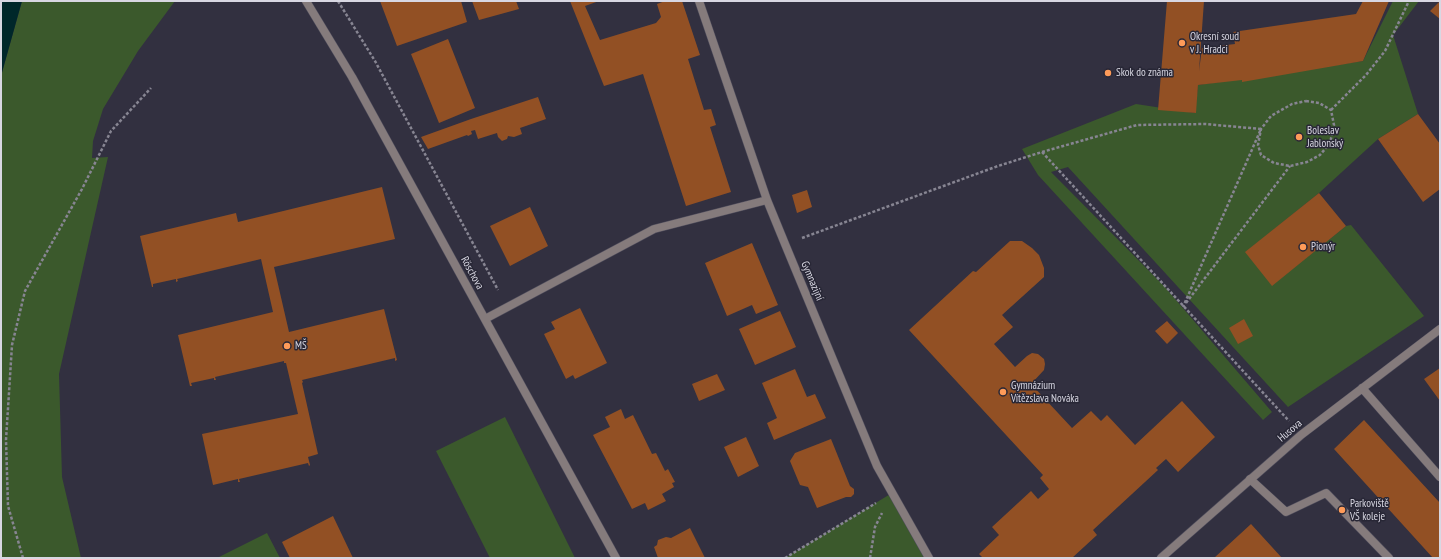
<!DOCTYPE html>
<meta charset="utf-8">
<style>
body{margin:0}
#map{position:relative;width:1441px;height:559px;overflow:hidden;background:#323040;font-family:"PT Sans Narrow",sans-serif}
canvas{display:block}
.frame{position:absolute;inset:0;border:2px solid #d8d7e2;pointer-events:none}
</style>
<div id="map">
<canvas width="1441" height="559"></canvas>
<div class="frame"></div>
</div>
<script>
const ctx = document.querySelector('canvas').getContext('2d');
ctx.lineJoin = 'round';
function fill(path, color) { ctx.fillStyle = color; ctx.fill(path, 'evenodd'); }
const shape = rows => new Path2D(rows.map(r => 'M' + r).join(''));
function strokePath(path, color, width, dash) { ctx.strokeStyle = color; ctx.lineWidth = width; ctx.lineCap = dash ? 'butt' : 'round'; ctx.setLineDash(dash || []); ctx.stroke(path); }
function write(font, color, halo, rows, align = 'center') {
  ctx.font = font + ' "PT Sans Narrow",sans-serif'; ctx.lineWidth = 3; ctx.setLineDash([]); ctx.textBaseline = 'middle'; ctx.strokeStyle = halo; ctx.fillStyle = color; for (const [text, x, y, turn = 0] of rows) {
    ctx.save(); ctx.translate(x, y); ctx.rotate((+turn || 0) * Math.PI / 180); ctx.textAlign = isNaN(turn) ? turn : align; if (halo) ctx.strokeText(text, 0, 0); ctx.fillText(text, 0, 0); ctx.restore();
  }
}
fill(shape([
 [22,1,175,1,138,51,103,109,93,141,92,158,108,157,59,374,62,477,81,558,1,558,1,76],
 [1393,1,1419,1,1393,35,1418,114,1378,139,1319,193,1246,252,1272,285,1346,226,1351,225,1424,316,1288,407,1068,167,1051,172,1164,286,1272,412,1263,420,1038,175,1022,149,1136,104,1195,113,1198,85,1363,61],
 [505,417,575,558,490,558,436,451],
 [892,493,929,558,785,558],
 [267,533,280,558,217,558]
]), '#3b592c');
fill(shape([
 [1,1,22,1,1,76]
]), '#00272a');
fill(shape([
 [380,1,461,1,467,22,397,46],
 [472,1,516,1,519,9,479,20],
 [570,1,599,1,585,6,600,40,656,23,661,17,657,4,665,1,682,1,700,55,688,59,704,110,711,109,716,125,710,127,731,192,686,206,643,74,604,86],
 [1167,1,1204,1,1199,71,1202,48,1235,44,1233,32,1356,14,1363,1,1389,1,1363,61,1242,82,1242,80,1198,85,1196,113,1158,110],
 [1440,1,1440,19,1430,11],
 [448,39,475,108,439,123,411,54],
 [538,97,546,119,520,128,522,134,514,137,508,136,507,139,502,141,498,137,497,133,478,139,475,130,471,131,472,134,468,136,467,135,428,149,421,137,471,119],
 [1418,114,1440,144,1440,189,1423,202,1378,139],
 [382,187,395,239,274,267,289,332,384,309,397,360,395,361,395,358,302,380,303,382,302,383,318,454,308,457,310,465,309,466,308,463,239,479,240,482,238,482,238,479,213,485,202,434,298,414,286,363,284,363,284,361,215,377,216,380,214,380,214,378,191,383,192,386,190,386,178,335,273,312,261,259,177,279,178,281,176,282,176,279,153,284,153,287,152,287,140,236,236,213,238,222],
 [807,190,812,207,797,213,792,195],
 [1319,193,1346,226,1272,286,1245,252],
 [530,207,548,246,510,266,490,226],
 [1010,241,1022,241,1032,248,1039,255,1044,268,1044,277,1002,315,1013,327,994,344,1015,367,1027,356,1032,353,1038,354,1044,359,1045,364,1044,370,1031,384,1072,428,1091,411,1101,421,1107,415,1135,445,1182,401,1215,437,1178,472,1166,459,1156,468,1158,470,1093,530,1097,535,1072,558,983,558,979,554,999,535,992,527,1031,491,1038,499,1049,489,1040,478,1043,475,909,330,973,271,976,272],
 [752,243,778,305,756,314,752,305,727,316,705,263],
 [580,308,607,363,575,379,573,375,566,379,544,334,555,329,551,322],
 [780,311,796,347,755,365,739,329],
 [1244,319,1253,336,1238,344,1229,328],
 [1167,321,1178,333,1167,344,1155,331],
 [1440,368,1440,401,1424,379],
 [795,369,807,397,815,394,826,418,774,440,767,423,777,418,762,383],
 [717,374,725,390,699,401,692,384],
 [621,409,625,419,633,415,652,454,656,453,665,471,668,469,675,482,672,483,674,487,662,494,666,501,648,510,645,503,632,509,593,435,610,427,605,417],
 [1364,420,1440,503,1440,558,1433,558,1334,449],
 [746,437,759,466,738,477,724,447],
 [831,439,850,486,854,489,854,494,851,497,846,497,817,508,808,487,800,485,790,461,795,453],
 [333,516,353,558,290,558,282,542],
 [1251,524,1282,558,1214,558],
 [690,528,705,558,658,558,654,547,657,545,658,540,666,537,671,538]
]), '#925024');
const lane = shape([
 [1250,479,1286,512,1326,493,1389,558]
]);
const street = shape([
 [306,1,352,77,616,558],
 [699,1,767,200,785,244,877,466,929,558],
 [485,319,654,229,767,200],
 [1362,388,1440,477],
 [1161,558,1301,435,1440,329]
]);
strokePath(lane, '#504e5d', 9);
strokePath(street, '#504e5d', 9);
strokePath(shape([
 [338,1,375,61,498,290],
 [1306,101,1319,103,1331,110,1334,125,1330,143,1320,155,1307,162,1290,166,1274,163,1261,155,1258,145,1261,129,1271,116,1292,104,1306,101],
 [1331,110,1366,75,1385,51,1409,1],
 [1042,152,1289,421],
 [802,238,998,166,1042,152,1137,125,1205,124,1261,129,1183,307],
 [1186,303,1290,166],
 [23,558,8,506,6,440,12,345,25,291,82,189,111,131,151,88],
 [785,558,876,503],
 [870,558,875,527,882,513]
]), '#878592', 2.5, [3, 2]);
strokePath(lane, '#857b7c', 8);
strokePath(street, '#857b7c', 8);
for (const [x, y, r, color] of [
 [1182,43,4,"#fe9b59"],
 [1108,73,4,"#fe9b59"],
 [1299,137,4,"#fe9b59"],
 [1303,247,4,"#fe9b59"],
 [287,346,4,"#fe9b59"],
 [1003,392,4,"#fe9b59"],
 [1342,510,4,"#fe9b59"]
]) { const dot = new Path2D(); dot.arc(x, y, r, 0, 2 * Math.PI); ctx.fillStyle = color; ctx.fill(dot); strokePath(dot, '#282736', 1.5); }
write('11px', '#d8d7e2', '#282736', [
 ["Okresní soud",1190,37],
 ["v J. Hradci",1190,50],
 ["Skok do známa",1116,73],
 ["Boleslav",1307,131],
 ["Jablonský",1307,144],
 ["Pionýr",1311,247],
 ["MŠ",295,346],
 ["Gymnázium",1011,386],
 ["Vítězslava Nováka",1011,399],
 ["Parkoviště",1350,504],
 ["VŠ koleje",1350,517]
], 'left');
write('11px', '#d8d7e2', '#282736', [
 ["Röschova",472,273,61],
 ["Gymnazijní",812,281,67],
 ["Husova",1290,431,-40]
]);
</script>
